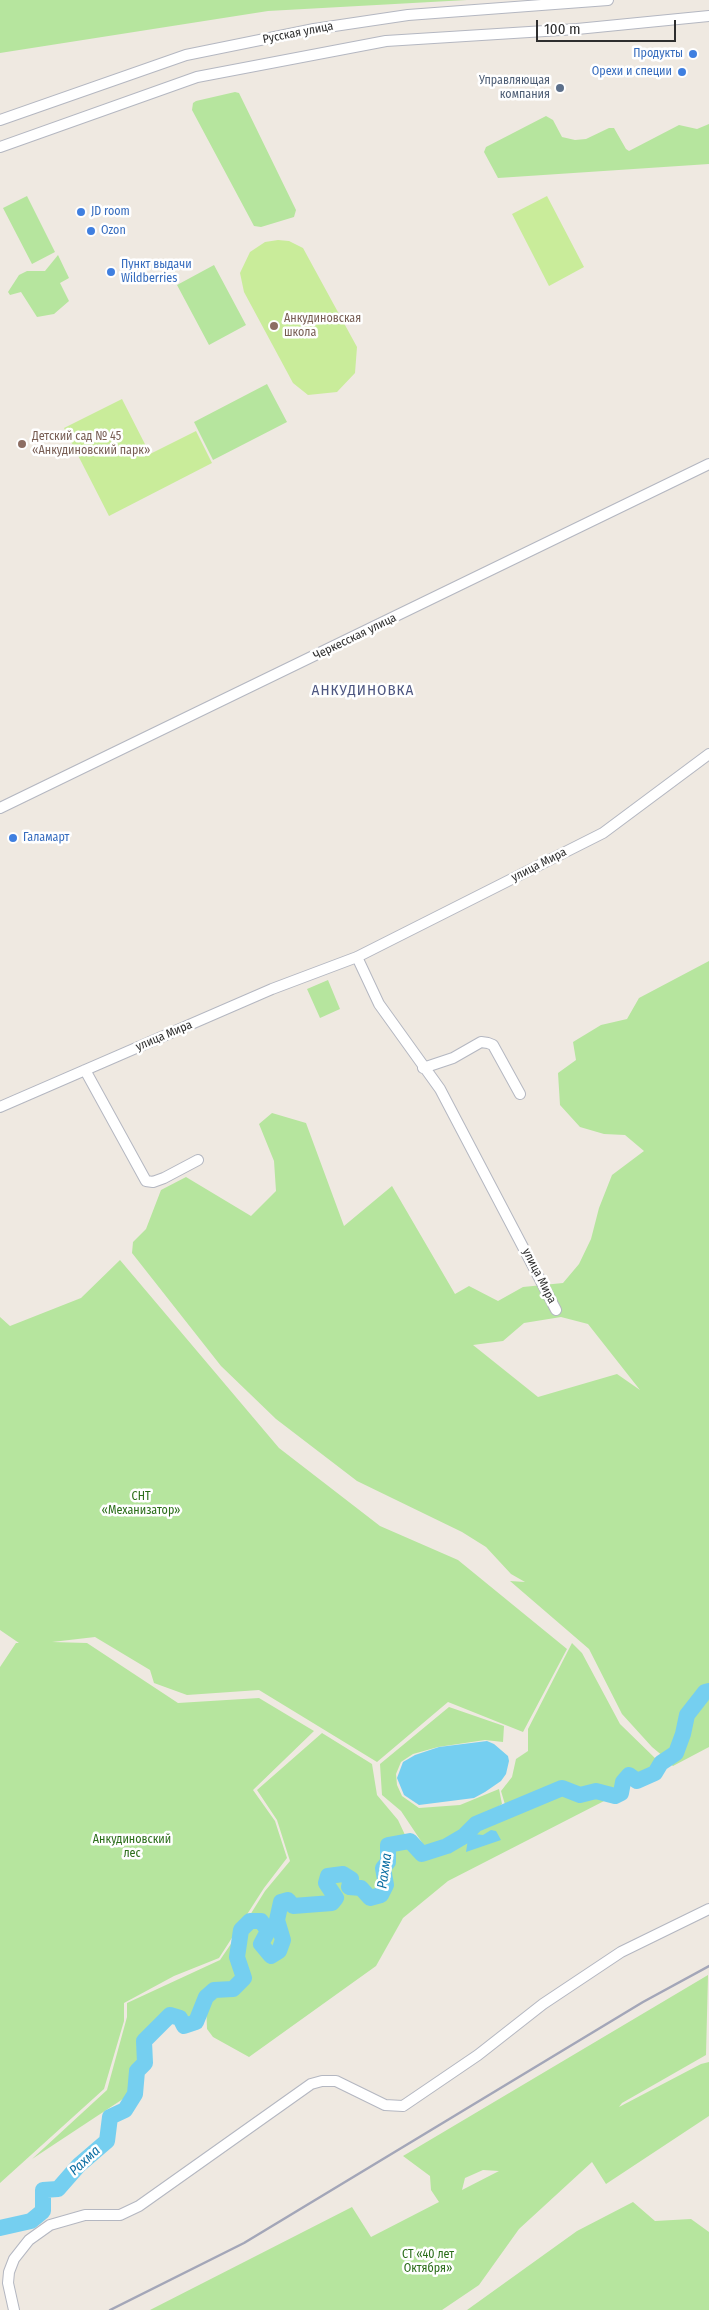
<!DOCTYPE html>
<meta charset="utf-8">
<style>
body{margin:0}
#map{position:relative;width:709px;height:2310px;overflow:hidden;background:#efe9e1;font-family:"Fira Sans Condensed",sans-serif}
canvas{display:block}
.scale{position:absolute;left:536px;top:20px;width:140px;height:22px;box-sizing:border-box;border:2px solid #2e2e2e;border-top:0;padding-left:6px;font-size:15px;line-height:18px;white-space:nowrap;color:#2e2e2e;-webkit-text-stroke:4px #fff;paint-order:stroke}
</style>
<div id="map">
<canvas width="709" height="2310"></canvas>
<div class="scale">100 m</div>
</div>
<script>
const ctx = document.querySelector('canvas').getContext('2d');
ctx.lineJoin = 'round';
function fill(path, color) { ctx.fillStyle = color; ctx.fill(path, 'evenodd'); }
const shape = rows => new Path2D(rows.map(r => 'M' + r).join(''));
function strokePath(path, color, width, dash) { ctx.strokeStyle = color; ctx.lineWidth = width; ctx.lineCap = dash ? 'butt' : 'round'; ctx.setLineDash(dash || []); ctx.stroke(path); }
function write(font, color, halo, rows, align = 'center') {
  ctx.font = font + ' "Fira Sans Condensed",sans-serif'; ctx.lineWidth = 5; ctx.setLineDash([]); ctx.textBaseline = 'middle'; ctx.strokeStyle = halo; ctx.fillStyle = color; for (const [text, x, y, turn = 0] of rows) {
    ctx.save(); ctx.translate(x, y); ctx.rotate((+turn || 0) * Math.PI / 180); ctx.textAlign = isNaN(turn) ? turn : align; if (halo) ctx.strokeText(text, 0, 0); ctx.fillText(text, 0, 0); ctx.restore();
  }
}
fill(shape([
 [0,0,467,0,268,11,0,53],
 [235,92,239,93,296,210,294,217,261,227,254,226,192,110,193,103,196,101],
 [546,116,553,120,562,137,575,140,586,139,609,128,614,128,626,149,629,151,679,125,697,129,709,124,709,164,498,178,484,152,486,147],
 [27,196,55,252,32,264,3,208],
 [58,255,69,278,60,283,69,301,54,314,37,317,21,292,10,295,8,292,19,275,27,271,45,271],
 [214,265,246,325,209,345,177,285],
 [267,384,287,422,213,460,194,422],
 [709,961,709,1688,704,1690,684,1714,680,1735,674,1750,664,1757,652,1747,622,1714,589,1649,510,1581,525,1582,511,1574,486,1547,462,1532,357,1481,276,1419,221,1366,132,1253,133,1242,146,1229,161,1190,186,1177,251,1216,276,1191,274,1161,259,1124,272,1113,306,1123,344,1226,392,1186,455,1294,469,1286,498,1301,523,1287,563,1283,579,1264,591,1239,599,1208,612,1175,644,1151,625,1135,604,1134,580,1127,560,1105,558,1073,576,1060,573,1042,601,1025,627,1019,639,998],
 [561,1317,588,1324,640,1390,617,1374,538,1397,473,1345,503,1341,524,1323],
 [328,980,340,1009,320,1018,307,989],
 [120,1260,279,1448,380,1526,458,1560,567,1649,523,1732,448,1702,377,1762,259,1690,187,1695,154,1683,150,1670,95,1637,52,1642,87,1643,178,1703,259,1698,314,1731,253,1790,275,1821,287,1858,264,1888,219,1958,174,1976,124,2003,124,2021,104,2089,0,2183,0,1667,16,1643,19,1643,0,1630,0,1317,10,1326,81,1298],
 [572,1643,582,1653,620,1724,658,1761,653,1771,638,1777,630,1773,621,1780,618,1790,611,1792,595,1788,579,1793,561,1785,506,1808,501,1791,512,1777,516,1759,528,1751,528,1729],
 [709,1694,709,1747,673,1766,667,1762,677,1755,687,1735,690,1716],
 [449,1707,504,1726,503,1742,485,1740,438,1747,413,1754,401,1762,396,1774,397,1785,402,1796,419,1808,460,1805,499,1789,502,1804,447,1840,425,1847,401,1811,382,1795,380,1764],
 [322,1733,372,1764,377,1795,398,1820,406,1837,386,1844,379,1869,380,1889,371,1892,363,1885,355,1885,355,1875,345,1871,325,1872,322,1880,329,1899,295,1902,290,1897,280,1898,274,1914,277,1938,273,1946,268,1943,272,1928,262,1916,250,1915,265,1891,290,1861,277,1820,257,1790],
 [562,1792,577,1798,595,1794,608,1799,448,1881,403,1918,376,1966,249,2057,213,2037,207,2029,206,2003,216,1994,236,1993,249,1979,241,1954,248,1930,258,1927,262,1933,257,1945,270,1960,282,1953,287,1942,282,1918,286,1907,291,1910,333,1906,339,1898,332,1880,346,1882,346,1891,358,1892,369,1901,380,1899,388,1892,386,1868,391,1862,393,1847,411,1846,422,1857,464,1840,479,1827],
 [237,1935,233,1962,238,1978,231,1985,212,1987,201,1996,194,2018,186,2022,182,2015,170,2011,140,2040,141,2062,133,2070,132,2093,32,2159,107,2090,127,2017,127,2003,220,1960],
 [708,1975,706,2055,622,2103,619,2107,701,2064,709,2062,709,2116,606,2184,592,2162,519,2229,479,2285,442,2310,150,2310,352,2207,371,2237,439,2202,431,2190,430,2176,403,2156],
 [483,2170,499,2171,462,2190,465,2178],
 [633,2202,655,2221,691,2219,709,2232,709,2310,467,2310,577,2231]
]), '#b6e59e');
fill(shape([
 [547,196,584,267,549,286,512,214],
 [278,240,289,241,303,248,357,347,355,373,337,392,308,395,293,383,244,292,240,273,250,252,265,242],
 [122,399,150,454,196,431,212,463,109,516,64,428]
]), '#c9ec9a');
fill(shape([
 [487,1741,494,1744,508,1756,509,1761,506,1774,501,1781,485,1792,474,1798,419,1805,404,1795,397,1778,403,1762,415,1755,439,1747],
 [491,1830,496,1831,501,1840,466,1852,468,1839,474,1834,483,1835]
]), '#75cff0');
strokePath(shape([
 [0,2228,31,2221,43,2211,43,2190,58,2189,79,2165,107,2141,110,2117,125,2110,135,2094,137,2071,145,2063,144,2041,170,2015,180,2018,184,2026,196,2022,206,1997,214,1990,233,1989,244,1978,237,1957,241,1930,250,1921,261,1921,268,1931,261,1944,271,1956,279,1951,283,1940,277,1920,281,1902,288,1900,293,1906,332,1903,336,1898,326,1883,328,1876,343,1874,351,1879,349,1887,361,1888,370,1898,381,1895,386,1885,383,1868,388,1862,388,1845,410,1841,422,1854,447,1846,464,1836,476,1824,562,1788,580,1795,596,1791,615,1796,621,1793,623,1782,629,1775,637,1781,655,1773,661,1763,676,1753,683,1734,687,1715,705,1692,709,1691]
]), '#75cff0', 16);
const minor = shape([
 [0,120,186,55,314,29,408,15,608,0],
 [0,147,197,77,386,41,577,29,709,16],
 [0,808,709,464],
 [357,957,379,1004,440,1089,556,1310],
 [423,1068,453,1058,481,1042,488,1043,493,1045,520,1094],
 [85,1070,146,1181,153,1182,164,1178,198,1160],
 [0,1107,272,989,357,957,603,833,709,754],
 [14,2310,8,2283,9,2272,14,2259,29,2240,50,2225,85,2215,120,2215,139,2206,311,2084,322,2081,336,2081,385,2105,403,2106,478,2055,543,2004,621,1952,709,1909]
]);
strokePath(minor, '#b4b7c1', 12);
strokePath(minor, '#fff', 10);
strokePath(shape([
 [110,2310,244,2243,643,2002,709,1966]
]), '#a3a6b8', 2.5);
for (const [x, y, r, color] of [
 [693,54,5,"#3f7fe0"],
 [682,72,5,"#3f7fe0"],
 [560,88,5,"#5c6f8a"],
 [81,212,5,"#3f7fe0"],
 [91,231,5,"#3f7fe0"],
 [111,272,5,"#3f7fe0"],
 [274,326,5,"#8d6e63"],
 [22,444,5,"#8d6e63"],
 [13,838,5,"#3f7fe0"]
]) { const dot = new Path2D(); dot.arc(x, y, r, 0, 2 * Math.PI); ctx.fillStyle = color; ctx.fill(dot); strokePath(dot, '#fff', 2); }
write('12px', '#2e2e2e', '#fff', [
 ["Русская улица",298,33,-11],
 ["Черкесская улица",355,637,-26],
 ["улица Мира",539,865,-27],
 ["улица Мира",164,1036,-23],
 ["улица Мира",539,1276,63]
]);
write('12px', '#366cbe', '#fff', [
 ["Продукты",683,54,"right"],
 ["Орехи и специи",672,72,"right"],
 ["JD room",91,212],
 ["Ozon",101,231],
 ["Пункт выдачи",121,265],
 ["Wildberries",121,279],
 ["Галамарт",23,838]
], 'left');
write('12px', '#4e5e75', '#fff', [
 ["Управляющая",550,81],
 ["компания",550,95]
], 'right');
write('12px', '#785e54', '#fff', [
 ["Анкудиновская",284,319],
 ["школа",284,333],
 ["Детский сад № 45",32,437],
 ["«Анкудиновский парк»",32,451]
], 'left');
write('12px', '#2c6e1b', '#fff', [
 ["СНТ",141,1497],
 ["«Механизатор»",141,1511],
 ["Анкудиновский",132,1840],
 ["лес",132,1854],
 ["СТ «40 лет",428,2255],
 ["Октября»",428,2269]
]);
write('italic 14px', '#0d6fa3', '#fff', [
 ["Рахма",385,1871,-82],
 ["Рахма",85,2161,-43]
]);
ctx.letterSpacing = '1px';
write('15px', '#4d5680', '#fff', [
 ["АНКУДИНОВКА",363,691]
]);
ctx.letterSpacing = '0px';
</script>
